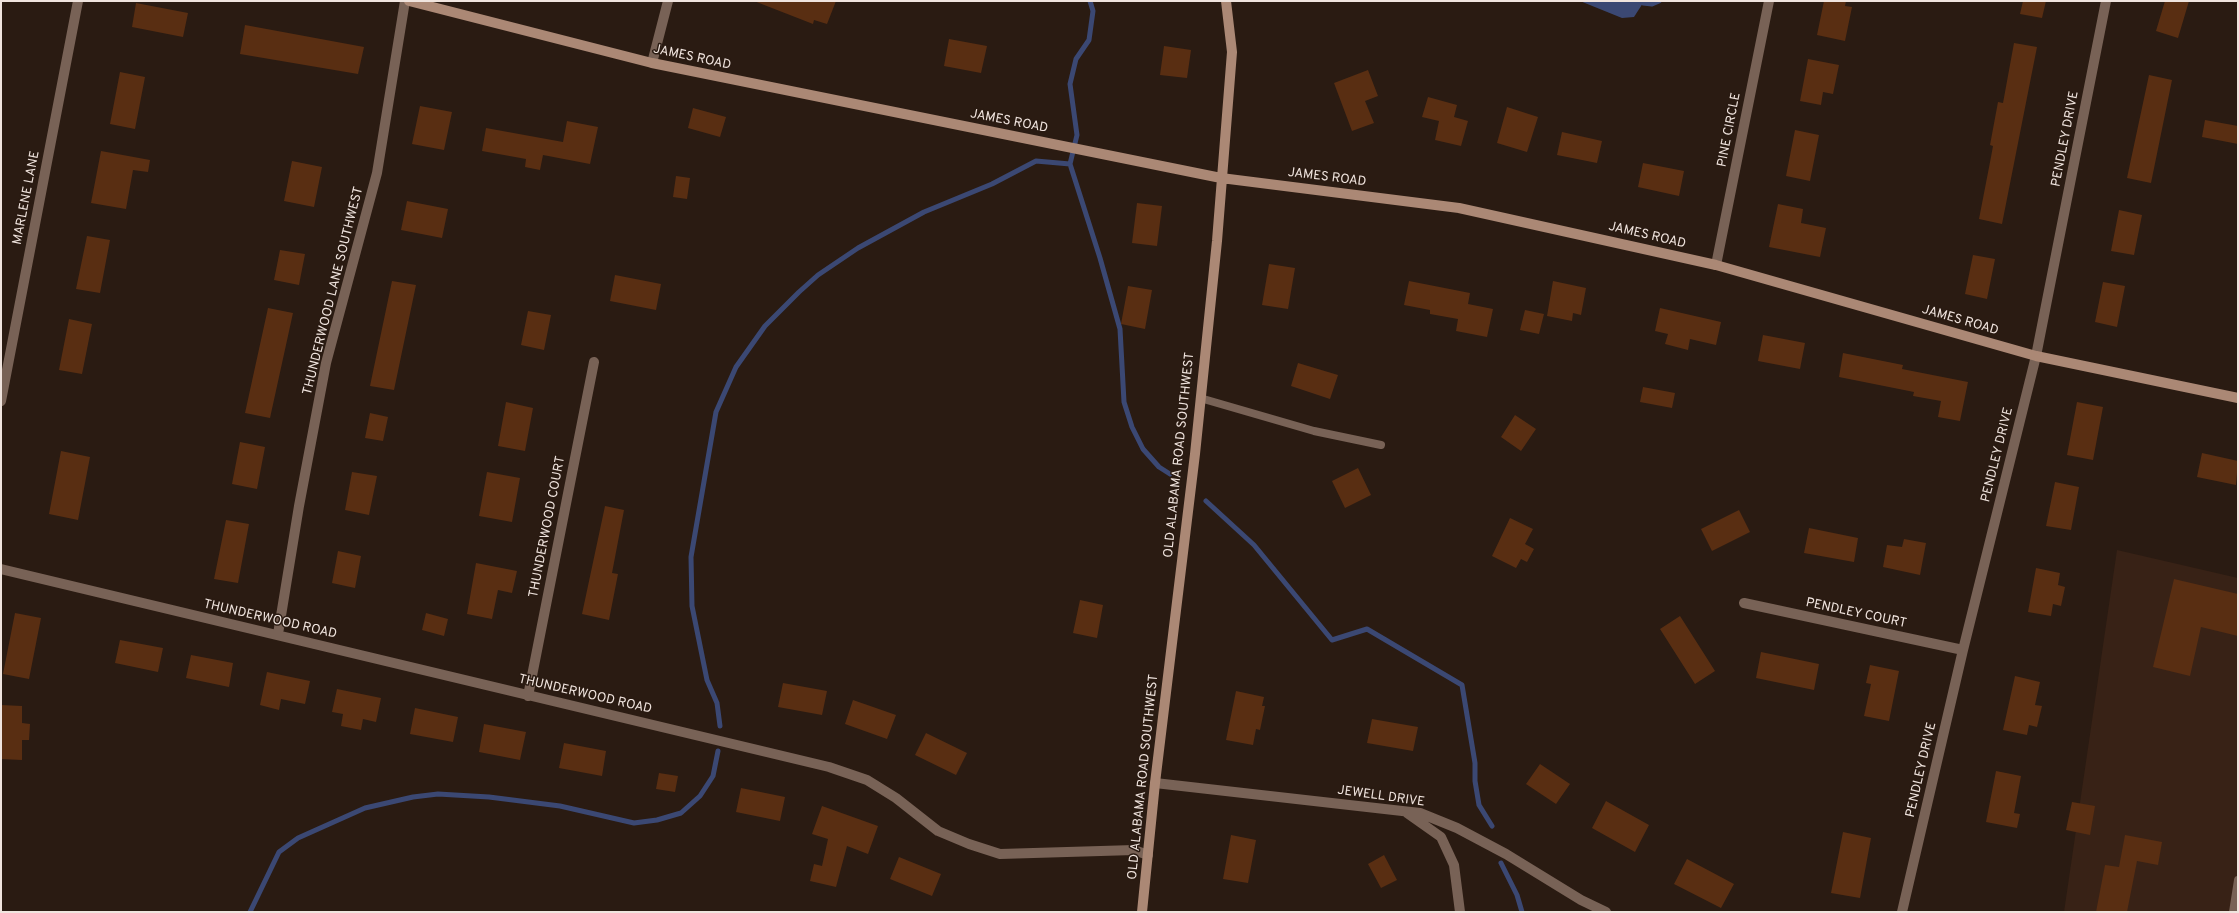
<!DOCTYPE html>
<style>
body{margin:0}
#map{position:relative;width:2239px;height:913px;overflow:hidden;background:#2a1b12;font-family:Overpass,sans-serif}
canvas{display:block}
.frame{position:absolute;inset:0;border:2px solid #f0e4de;pointer-events:none}
</style>
<div id="map">
<canvas width="2239" height="913"></canvas>
<div class="frame"></div>
</div>
<script>
const ctx = document.querySelector('canvas').getContext('2d');
ctx.lineJoin = 'round';
function fill(path, color) { ctx.fillStyle = color; ctx.fill(path, 'evenodd'); }
const shape = rows => new Path2D(rows.map(r => 'M' + r).join(''));
function strokePath(path, color, width, dash) { ctx.strokeStyle = color; ctx.lineWidth = width; ctx.lineCap = dash ? 'butt' : 'round'; ctx.setLineDash(dash || []); ctx.stroke(path); }
function write(font, color, halo, rows, align = 'center') {
  ctx.font = font + ' Overpass,sans-serif'; ctx.lineWidth = 3; ctx.setLineDash([]); ctx.textBaseline = 'middle'; ctx.strokeStyle = halo; ctx.fillStyle = color; for (const [text, x, y, turn = 0] of rows) {
    ctx.save(); ctx.translate(x, y); ctx.rotate((+turn || 0) * Math.PI / 180); ctx.textAlign = isNaN(turn) ? turn : align; if (halo) ctx.strokeText(text, 0, 0); ctx.fillText(text, 0, 0); ctx.restore();
  }
}
fill(shape([
 [2117,550,2238,578,2238,912,2064,912]
]), '#382216');
fill(shape([
 [1580,1,1642,1,1643,3,1634,17,1622,18]
]), '#3b4873');
strokePath(shape([
 [1090,1,1093,11,1089,40,1076,59,1070,84,1077,135,1070,164,1100,258,1120,329,1124,402,1132,427,1143,449,1159,467,1170,474],
 [1643,3,1652,4,1659,1],
 [1206,501,1254,545,1332,640,1367,629,1462,685,1475,763,1475,781,1479,805,1492,826],
 [720,726,717,703,707,680,692,606,691,557,716,412,736,367,765,326,799,292,818,275,858,248,924,212,992,184,1036,161,1070,164],
 [1501,863,1517,895,1522,912],
 [250,912,279,852,298,838,365,808,413,797,438,794,489,797,560,806,634,823,657,820,681,813,700,796,713,776,718,751]
]), '#3b4873', 5);
fill(shape([
 [754,1,836,1,827,24,814,20,813,24],
 [1824,1,1846,1,1845,6,1852,7,1845,41,1817,35],
 [2023,1,2046,1,2042,18,2020,14],
 [2165,1,2189,1,2178,38,2156,31],
 [136,3,188,13,183,37,132,27],
 [245,25,364,47,358,74,240,54],
 [949,39,987,46,981,73,944,66],
 [2014,43,2037,47,2002,224,1979,219,1991,157,1993,146,1990,145,1998,102,2003,103],
 [1164,46,1191,50,1187,78,1160,75],
 [1808,59,1839,65,1833,94,1823,92,1821,105,1800,101],
 [1368,70,1378,96,1365,101,1374,123,1352,131,1334,83],
 [120,72,145,77,135,129,110,124],
 [2149,75,2172,80,2151,183,2127,178],
 [1428,97,1457,105,1454,117,1468,121,1461,146,1435,140,1439,121,1422,117],
 [420,106,452,112,444,150,412,144],
 [1507,107,1538,117,1527,152,1497,143],
 [693,108,726,117,720,137,688,128],
 [2205,120,2238,126,2238,144,2202,137],
 [567,121,598,127,590,164,543,155,540,170,525,167,526,159,482,151,486,128,563,142],
 [1795,130,1819,135,1810,181,1786,176],
 [1562,132,1602,141,1597,163,1557,155],
 [101,151,150,160,148,172,133,170,126,209,91,203],
 [292,161,322,167,314,207,284,201],
 [1643,163,1684,171,1679,196,1638,187],
 [676,176,690,178,687,199,673,197],
 [407,201,448,209,442,238,401,230],
 [1137,203,1162,206,1157,246,1132,243],
 [1778,204,1803,209,1801,223,1826,228,1820,257,1769,247],
 [2119,210,2142,215,2134,255,2111,251],
 [87,236,110,240,100,293,76,289],
 [280,250,305,254,299,285,274,280],
 [1973,255,1995,259,1987,299,1965,294],
 [1269,264,1295,268,1288,309,1262,305],
 [615,275,661,284,656,310,610,301],
 [392,281,416,285,394,390,370,386],
 [1409,281,1470,293,1468,304,1493,309,1487,337,1456,331,1458,319,1430,314,1430,310,1404,305],
 [1553,281,1586,288,1581,315,1573,313,1572,321,1547,316],
 [2103,282,2125,286,2117,327,2095,322],
 [1128,286,1152,290,1145,329,1121,324],
 [268,308,293,313,270,418,245,413],
 [1660,308,1721,322,1716,345,1690,339,1688,350,1665,344,1668,334,1655,331],
 [1525,310,1544,314,1539,334,1520,330],
 [528,311,551,315,544,350,521,345],
 [69,319,92,324,82,374,59,370],
 [1763,335,1805,343,1800,369,1758,361],
 [1843,353,1903,365,1902,369,1968,382,1960,421,1938,417,1941,401,1913,396,1914,392,1839,377],
 [1298,363,1338,375,1330,399,1291,386],
 [1643,387,1675,393,1672,408,1640,402],
 [506,402,533,408,525,451,498,446],
 [2077,402,2103,407,2093,460,2067,455],
 [370,413,388,417,383,441,365,438],
 [1515,415,1536,429,1521,451,1501,437],
 [240,442,265,447,257,489,232,484],
 [61,451,90,457,78,520,49,514],
 [2202,453,2238,461,2236,485,2197,477],
 [1358,468,1371,495,1345,508,1332,481],
 [352,472,377,476,369,515,345,510],
 [487,472,520,478,512,522,479,516],
 [2055,482,2079,487,2071,530,2046,526],
 [605,506,624,510,612,573,618,574,609,620,582,614],
 [1739,510,1750,532,1712,551,1701,529],
 [1510,518,1533,529,1525,544,1534,549,1527,562,1521,559,1516,568,1492,556],
 [226,520,249,524,238,583,214,579],
 [1809,528,1858,538,1854,562,1804,553],
 [1904,539,1926,543,1920,575,1883,567,1887,545,1902,547],
 [338,551,361,556,355,588,332,583],
 [476,563,517,571,512,593,498,590,492,619,467,614],
 [2036,568,2060,573,2058,585,2065,587,2061,606,2053,604,2051,616,2028,612],
 [2174,579,2238,594,2238,636,2201,627,2190,676,2153,667],
 [1080,600,1103,605,1097,638,1073,633],
 [15,613,41,618,29,679,3,674],
 [426,613,448,619,444,636,422,630],
 [1680,616,1715,671,1695,684,1660,629],
 [120,640,163,648,158,672,115,663],
 [1761,652,1819,664,1814,690,1756,678],
 [191,655,233,663,229,687,186,678],
 [1870,665,1899,671,1889,721,1864,716,1871,684,1866,683],
 [267,672,310,681,305,704,281,699,279,710,260,705],
 [2015,676,2040,682,2035,705,2042,706,2037,727,2029,725,2027,735,2003,730],
 [783,683,827,691,822,715,778,707],
 [337,689,381,698,376,722,363,719,361,730,341,726,343,714,332,712],
 [1236,691,1264,697,1262,706,1265,706,1260,730,1256,729,1253,745,1226,740],
 [853,700,896,715,887,739,845,724],
 [1,705,22,706,22,723,30,724,29,740,22,740,22,760,1,759],
 [415,708,458,717,453,742,410,734],
 [1372,719,1418,727,1413,751,1367,743],
 [484,724,526,732,520,760,479,752],
 [926,733,967,753,956,775,915,755],
 [564,743,606,751,602,776,559,768],
 [1540,764,1570,784,1556,804,1526,784],
 [1996,771,2021,776,2014,813,2020,814,2017,828,1986,822],
 [659,773,678,776,675,792,656,789],
 [741,788,785,797,780,821,736,812],
 [1606,801,1649,825,1635,852,1592,828],
 [2072,802,2095,806,2090,835,2066,830],
 [822,806,878,826,868,854,847,846,836,887,810,881,814,864,822,866,828,839,812,834],
 [1843,832,1871,838,1860,898,1831,893],
 [1231,835,1256,840,1248,883,1223,879],
 [2125,835,2162,842,2158,865,2137,861,2127,912,2096,912,2105,865,2119,867],
 [1384,855,1397,880,1381,888,1368,864],
 [899,857,941,874,932,896,890,879],
 [1687,859,1734,884,1721,908,1674,884]
]), '#592e12');
strokePath(shape([
 [1200,398,1314,431,1381,445],
 [2233,912,2238,880]
]), '#786256', 8);
strokePath(shape([
 [652,63,668,1],
 [1716,265,1769,1],
 [1,401,78,1],
 [1,569,829,767,867,780,896,798,938,831,969,844,1000,854,1134,850,1148,855],
 [1744,603,1963,650],
 [278,634,299,506,326,363,377,173,405,1],
 [528,696,594,362],
 [1155,783,1420,813,1457,828,1506,854,1581,900,1606,912],
 [1407,813,1441,837,1454,865,1460,912],
 [1902,912,1963,650,2036,356,2106,1]
]), '#786256', 10);
strokePath(shape([
 [409,1,652,63,1221,178,1459,208,1716,265,2036,356,2238,398],
 [1142,912,1155,783,1195,454,1217,241,1232,52,1226,1]
]), '#ab8875', 10);
write('13px', '#f0e4de', '#2a1b12', [
 ["JAMES ROAD",692,58,12],
 ["JAMES ROAD",1009,122,11],
 ["PINE CIRCLE",1730,130,-79],
 ["PENDLEY DRIVE",2066,139,-79],
 ["JAMES ROAD",1327,178,7],
 ["MARLENE LANE",27,198,-79],
 ["JAMES ROAD",1647,236,13],
 ["THUNDERWOOD LANE SOUTHWEST",334,291,-76],
 ["JAMES ROAD",1960,321,16],
 ["OLD ALABAMA ROAD SOUTHWEST",1180,455,-84],
 ["PENDLEY DRIVE",1998,455,-76],
 ["THUNDERWOOD COURT",548,527,-79],
 ["PENDLEY COURT",1856,614,12],
 ["THUNDERWOOD ROAD",270,620,13],
 ["THUNDERWOOD ROAD",585,695,13],
 ["PENDLEY DRIVE",1922,770,-77],
 ["OLD ALABAMA ROAD SOUTHWEST",1144,777,-84],
 ["JEWELL DRIVE",1381,797,8]
]);
</script>
